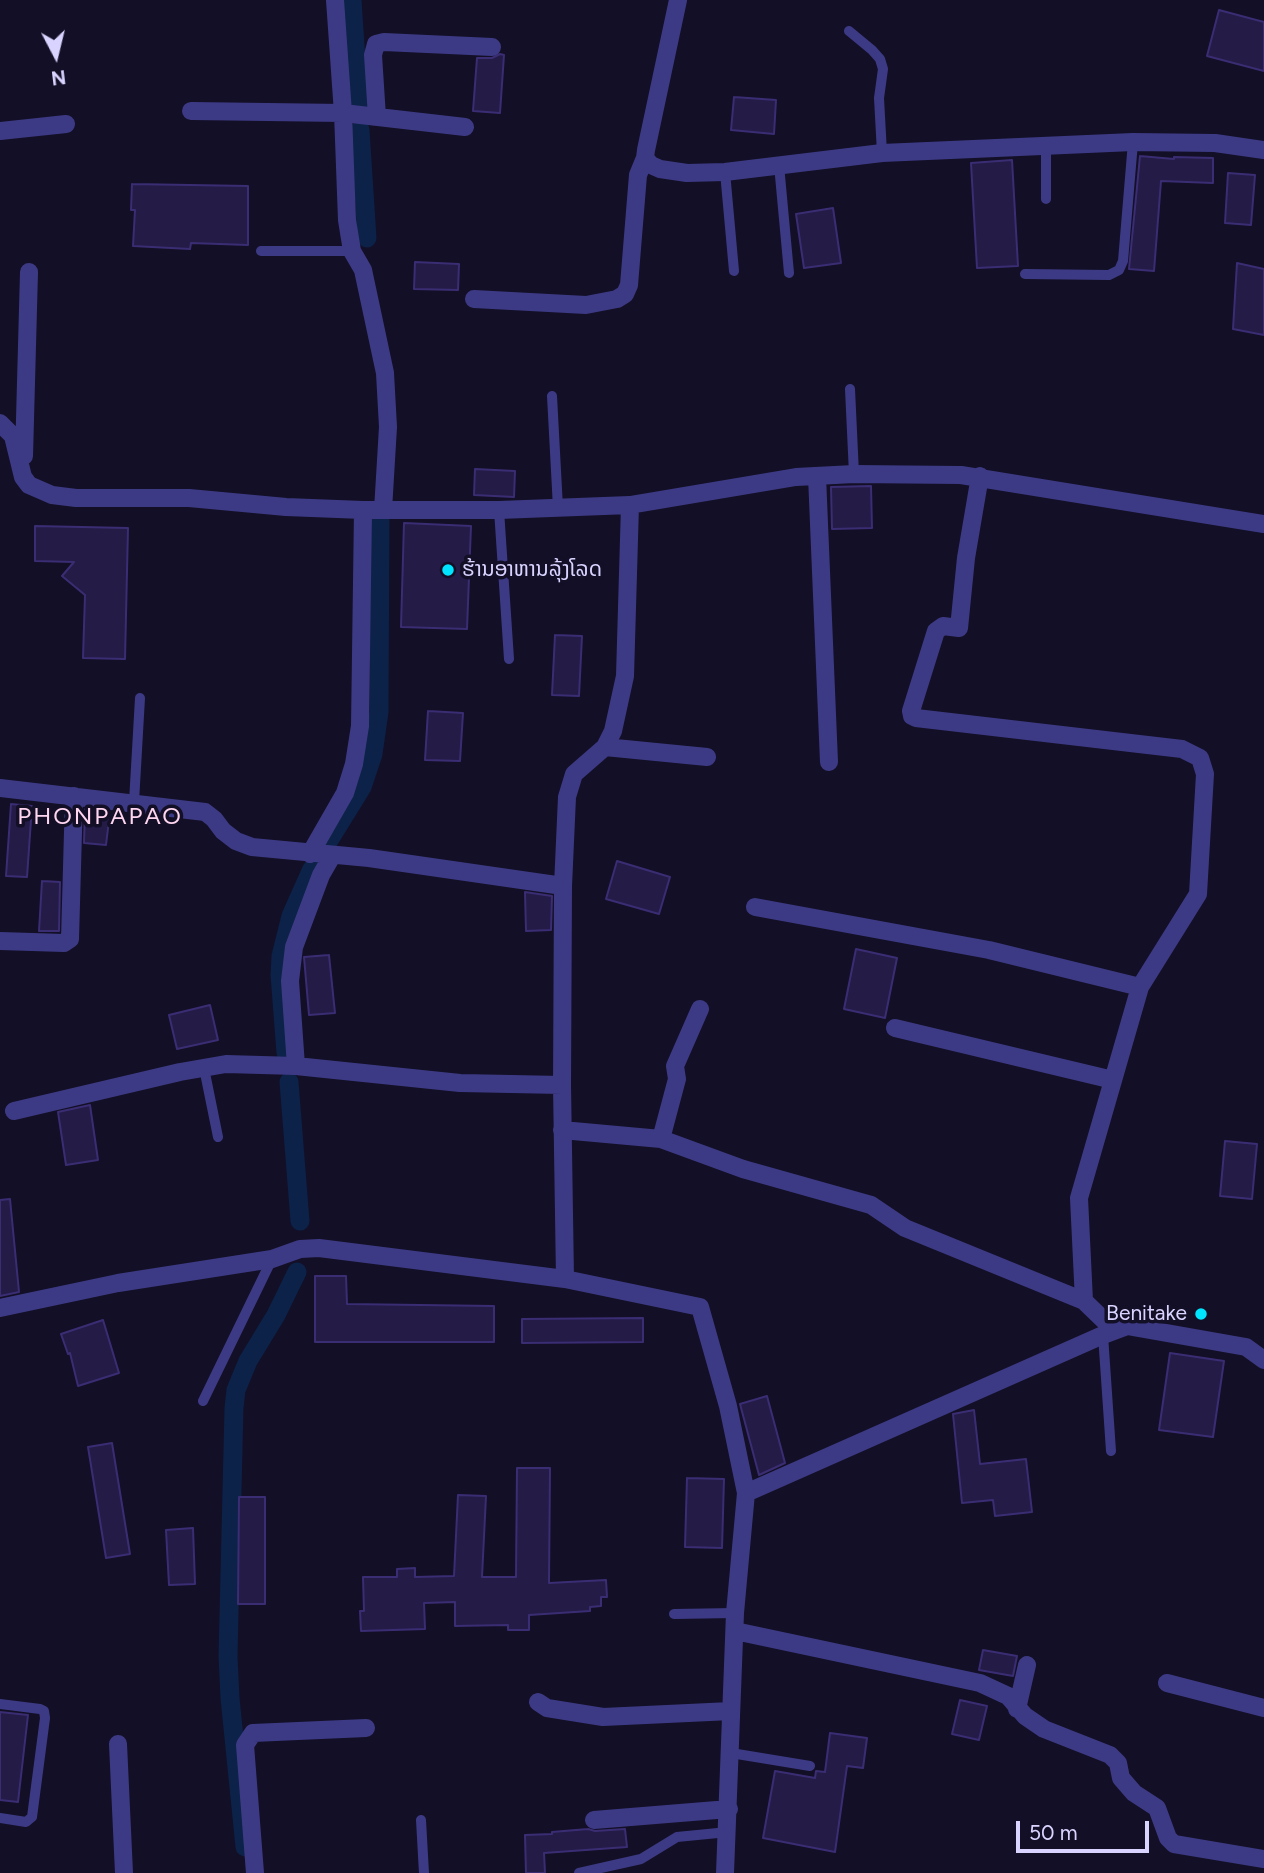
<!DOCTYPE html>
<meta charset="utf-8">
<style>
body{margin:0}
#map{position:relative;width:1264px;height:1873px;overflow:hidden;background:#130f26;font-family:Figtree,sans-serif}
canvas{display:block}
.north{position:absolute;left:21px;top:21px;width:70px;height:70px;-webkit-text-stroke:5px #130f26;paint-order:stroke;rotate:173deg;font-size:19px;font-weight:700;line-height:28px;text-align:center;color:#d9d4ff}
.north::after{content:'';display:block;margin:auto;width:24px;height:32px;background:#d9d4ff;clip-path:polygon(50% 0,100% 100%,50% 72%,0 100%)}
.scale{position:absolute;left:1016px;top:1821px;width:133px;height:32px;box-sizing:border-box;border:4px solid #d9d4ff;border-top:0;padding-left:9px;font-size:21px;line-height:24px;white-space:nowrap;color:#d9d4ff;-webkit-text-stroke:5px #130f26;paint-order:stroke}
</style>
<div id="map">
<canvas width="1264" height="1873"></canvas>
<div class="north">N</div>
<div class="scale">50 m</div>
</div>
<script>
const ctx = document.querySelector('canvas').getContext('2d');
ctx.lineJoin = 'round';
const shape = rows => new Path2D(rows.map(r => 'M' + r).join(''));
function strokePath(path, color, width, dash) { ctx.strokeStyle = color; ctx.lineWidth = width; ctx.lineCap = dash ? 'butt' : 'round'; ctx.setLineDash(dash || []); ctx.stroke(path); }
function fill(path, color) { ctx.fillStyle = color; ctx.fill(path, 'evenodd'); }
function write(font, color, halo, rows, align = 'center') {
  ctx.font = font + ' Figtree,"Noto Sans Lao",sans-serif'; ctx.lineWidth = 7; ctx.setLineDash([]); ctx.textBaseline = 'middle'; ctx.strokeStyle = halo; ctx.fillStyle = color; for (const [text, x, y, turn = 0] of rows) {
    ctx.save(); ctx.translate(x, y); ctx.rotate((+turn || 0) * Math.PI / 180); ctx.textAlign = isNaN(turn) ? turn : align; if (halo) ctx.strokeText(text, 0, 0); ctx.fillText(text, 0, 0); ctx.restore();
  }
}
strokePath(shape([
 [352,0,359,106],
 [360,130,367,238],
 [328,842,362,787,373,754,379,712,380,517],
 [286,1053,280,975,281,956,291,916,312,869],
 [289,1082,300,1221],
 [245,1847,230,1698,228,1656,234,1408,236,1390,248,1361,276,1315,297,1272]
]), '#0c2248', 19);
const building = shape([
 [1219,10,1264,22,1264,71,1207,56,1219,10],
 [500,54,504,55,500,113,473,111,477,58,492,58,500,54],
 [734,97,776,100,774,134,731,130,734,97],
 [1140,156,1174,159,1174,157,1213,158,1213,183,1161,181,1154,271,1129,269,1140,156],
 [1012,160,1018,266,977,268,971,163,1012,160],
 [1228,173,1255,175,1251,225,1225,223,1228,173],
 [132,184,248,186,248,245,191,243,190,249,133,246,135,210,131,210,132,184],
 [833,208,841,263,804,268,796,214,833,208],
 [415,262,459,264,458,290,414,289,415,262],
 [1237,263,1264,269,1264,335,1233,329,1237,263],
 [475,469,515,471,514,497,474,495,475,469],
 [871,486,872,528,832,529,831,487,871,486],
 [404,523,471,526,467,629,401,627,404,523],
 [35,526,128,528,125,659,83,658,85,595,62,576,74,562,35,561,35,526],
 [555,635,582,636,579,696,552,695,555,635],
 [428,711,463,713,460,761,425,760,428,711],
 [11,804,32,806,27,877,6,876,11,804],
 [85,809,110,812,106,845,84,843,85,809],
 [617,861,670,877,659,914,606,899,617,861],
 [42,881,60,882,59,931,39,931,42,881],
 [525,892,552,896,551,930,526,931,525,892],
 [856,949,897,958,885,1018,844,1009,856,949],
 [329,955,335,1013,309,1015,304,957,329,955],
 [210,1005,218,1040,177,1049,169,1015,210,1005],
 [90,1105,98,1160,66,1165,58,1112,90,1105],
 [1225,1141,1257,1144,1252,1199,1220,1196,1225,1141],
 [10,1199,19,1292,0,1296,0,1200,10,1199],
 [315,1276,346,1276,347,1304,494,1306,494,1342,315,1342,315,1276],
 [643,1318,643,1342,522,1343,522,1319,643,1318],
 [103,1320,119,1373,78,1386,70,1353,68,1354,61,1334,103,1320],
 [1170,1353,1224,1361,1213,1437,1159,1430,1170,1353],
 [767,1396,785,1463,759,1475,740,1404,767,1396],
 [974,1410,980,1464,1026,1459,1032,1512,995,1516,993,1500,962,1503,953,1414,974,1410],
 [112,1443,130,1554,106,1558,88,1447,112,1443],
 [517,1468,550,1468,549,1583,606,1580,607,1597,601,1597,601,1606,590,1607,590,1611,529,1615,529,1630,508,1630,508,1625,455,1626,455,1602,424,1603,425,1629,361,1631,360,1611,364,1611,363,1577,397,1577,397,1569,415,1568,415,1577,454,1576,458,1495,486,1496,482,1577,516,1577,517,1468],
 [687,1478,724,1479,722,1548,685,1547,687,1478],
 [239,1497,265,1497,265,1604,238,1604,239,1497],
 [193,1528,195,1584,169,1585,166,1530,193,1528],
 [983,1650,1017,1656,1013,1676,979,1670,983,1650],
 [960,1700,987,1706,979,1740,952,1734,960,1700],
 [0,1712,28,1715,18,1802,0,1800,0,1712],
 [830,1733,867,1738,863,1768,847,1766,835,1852,763,1838,775,1771,815,1778,816,1771,825,1772,830,1733],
 [588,1829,595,1831,625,1829,627,1847,544,1853,545,1873,526,1873,525,1835,552,1834,552,1832,588,1829]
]);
fill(building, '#241b47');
strokePath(building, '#3b2d73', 2);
strokePath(shape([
 [849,31,872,50,880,59,883,69,879,98,882,153],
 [779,165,789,273],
 [725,172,734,271],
 [1046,199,1046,146],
 [261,251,352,251],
 [1025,274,1109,275,1119,270,1123,261,1133,142],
 [850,389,854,474],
 [552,396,558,508],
 [499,510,509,659],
 [134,802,140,698],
 [204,1068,218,1137],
 [1103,1335,1111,1451],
 [203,1401,272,1259],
 [674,1614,735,1613],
 [0,1704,40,1709,44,1711,45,1718,32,1817,26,1822,0,1818],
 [731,1753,810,1766],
 [421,1820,424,1873],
 [579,1873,641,1859,677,1837,728,1832]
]), '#3d3a85', 10);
strokePath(shape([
 [335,0,343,113,347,220,352,251,363,270,385,373,388,427,383,510],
 [678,0,646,150,645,158,651,165,660,169,687,173,725,172,882,153,1133,142,1215,143,1264,150],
 [191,111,343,113,465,127],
 [377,117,373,55,376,44,384,42,492,47],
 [0,131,66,124],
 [474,299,586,305,617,299,625,294,629,285,638,175,645,158],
 [0,423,13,436,23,477,29,485,52,495,76,498,189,498,286,507,363,510,499,510,630,505,796,477,854,474,961,475,1264,524],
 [24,456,29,272],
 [817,476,829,762],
 [980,476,966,558,959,628,943,626,936,631,911,711,912,716,916,718,1182,749,1200,758,1205,774,1198,894,1140,987,1079,1198,1084,1301],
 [605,747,707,757],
 [0,788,205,812,214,819,223,831,236,841,252,847,369,858,563,886],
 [310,854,345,793,354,764,360,726,363,510],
 [755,907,989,950,1140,987],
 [0,941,64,943,70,939,74,796],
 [895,1028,1113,1080],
 [296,1066,290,981,294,947,321,875,332,856],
 [14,1111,180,1072,226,1064,296,1066,460,1083,562,1085],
 [562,1130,661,1139,743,1169,871,1205,905,1228,1084,1301,1114,1330],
 [661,1139,677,1079,675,1066,700,1009],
 [565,1279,562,1085,563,886,567,797,574,774,605,747,613,731,625,676,630,505],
 [0,1308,118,1283,272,1259,300,1249,319,1248,565,1279,700,1307,728,1406,746,1493,735,1613,725,1873],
 [746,1493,1103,1335,1127,1326,1246,1347,1264,1360],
 [735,1631,980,1683,1008,1696,1025,1716,1044,1729,1110,1755,1118,1763,1121,1778,1134,1793,1157,1808,1168,1838,1174,1844,1264,1859],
 [1167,1683,1264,1708],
 [538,1702,547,1708,603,1717,731,1711],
 [1017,1709,1027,1665],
 [118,1744,124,1873],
 [594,1820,729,1809],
 [255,1873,245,1745,253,1733,366,1728]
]), '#3d3a85', 18);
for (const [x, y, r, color] of [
 [448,570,7,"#00e5ff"],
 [1201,1314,7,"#00e5ff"]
]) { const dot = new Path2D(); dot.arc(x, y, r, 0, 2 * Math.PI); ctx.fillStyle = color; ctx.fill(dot); strokePath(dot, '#130f26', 2.5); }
write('21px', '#d9d4ff', '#130f26', [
 ["ຮ້ານອາຫານລຸ້ງໂລດ",462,570],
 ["Benitake",1187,1314,"right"]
], 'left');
ctx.letterSpacing = '2px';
write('24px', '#ffd6f0', '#130f26', [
 ["PHONPAPAO",100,817]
]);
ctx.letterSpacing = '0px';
</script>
